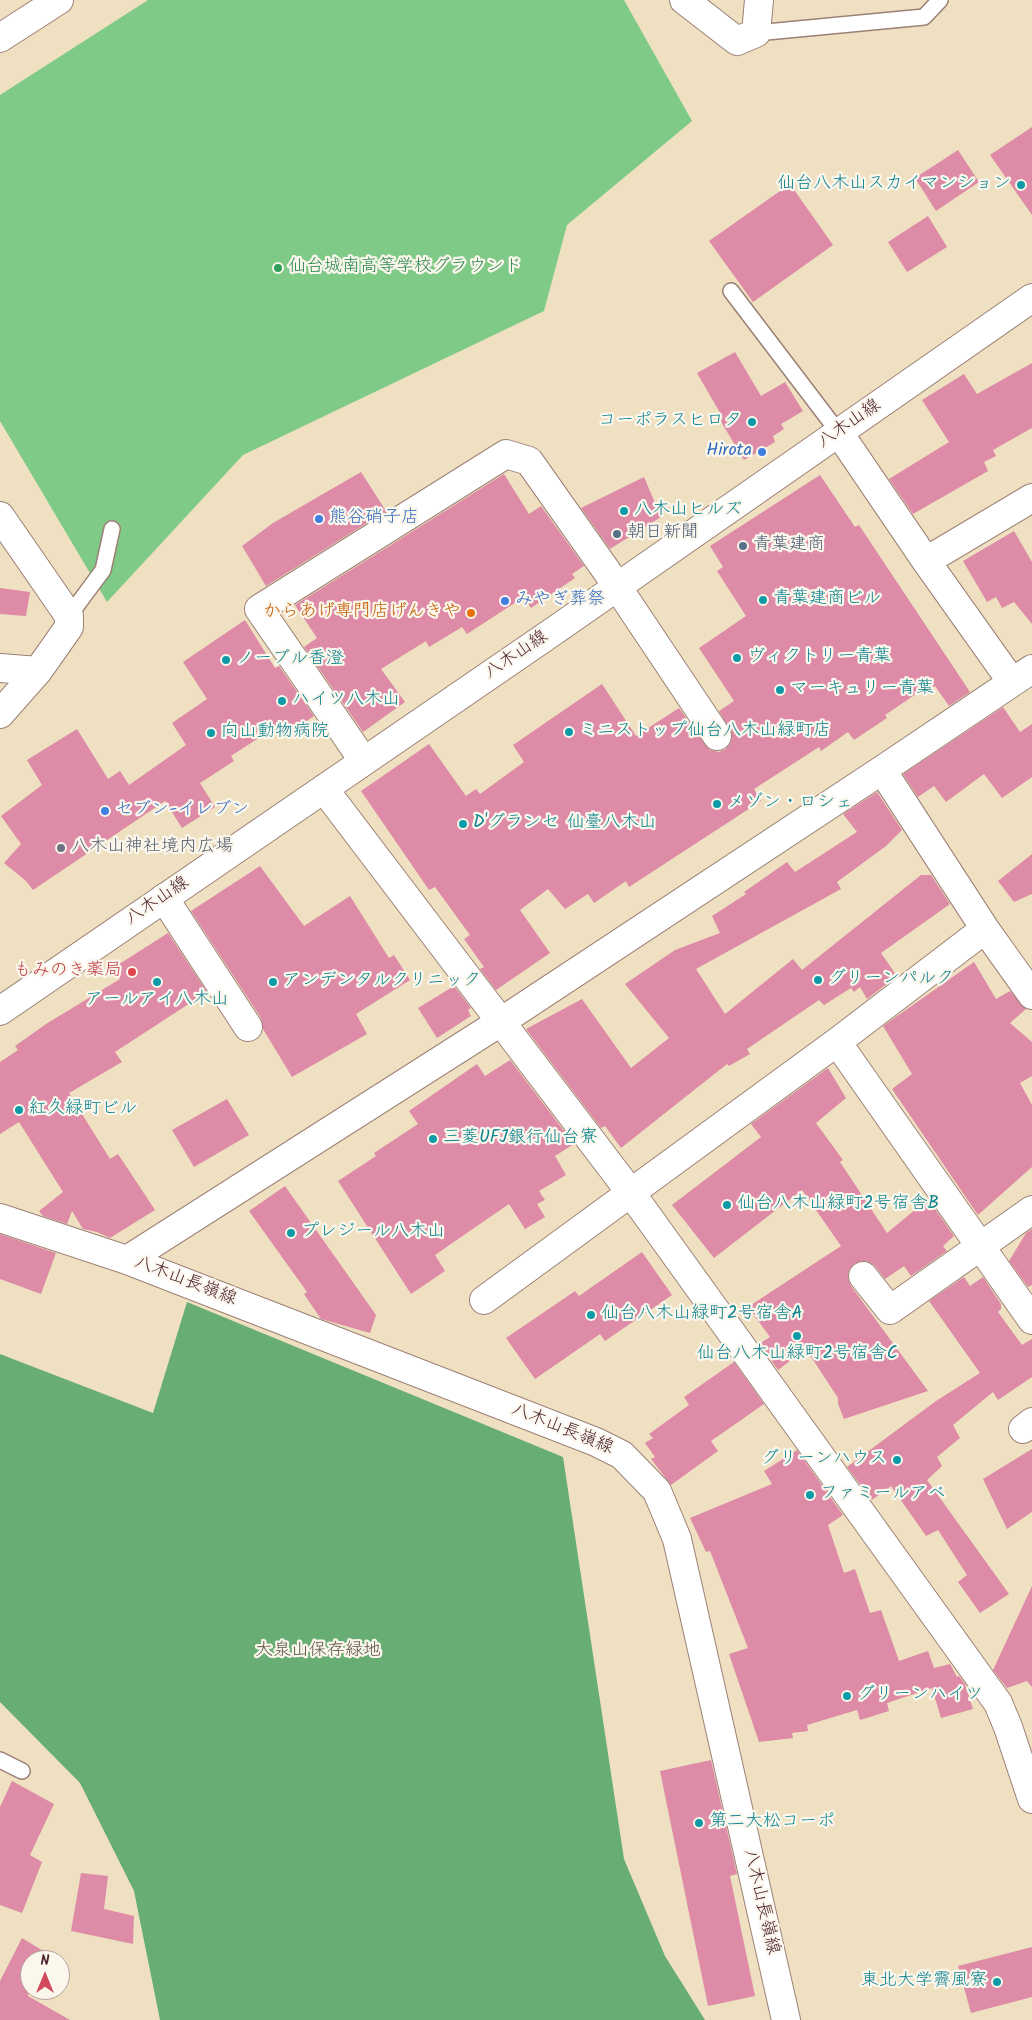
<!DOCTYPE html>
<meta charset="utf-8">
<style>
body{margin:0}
#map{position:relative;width:1032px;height:2020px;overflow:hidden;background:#efe0c1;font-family:Kalam,sans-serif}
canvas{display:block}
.north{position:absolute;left:20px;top:1950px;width:50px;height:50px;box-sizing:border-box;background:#fbf7ec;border:1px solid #b4a19f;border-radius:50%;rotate:0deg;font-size:14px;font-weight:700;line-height:20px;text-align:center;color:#4a1f2b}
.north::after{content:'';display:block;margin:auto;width:18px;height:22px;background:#d1495b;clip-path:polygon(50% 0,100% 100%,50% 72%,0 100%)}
</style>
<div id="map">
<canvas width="1032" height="2020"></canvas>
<div class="north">N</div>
</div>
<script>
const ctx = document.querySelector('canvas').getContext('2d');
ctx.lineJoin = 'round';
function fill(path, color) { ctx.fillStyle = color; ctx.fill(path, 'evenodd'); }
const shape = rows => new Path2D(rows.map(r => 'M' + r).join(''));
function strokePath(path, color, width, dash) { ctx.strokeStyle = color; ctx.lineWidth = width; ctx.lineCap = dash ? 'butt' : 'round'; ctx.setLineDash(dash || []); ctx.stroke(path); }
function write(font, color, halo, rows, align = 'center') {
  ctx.font = font + ' Kalam,"Klee One",sans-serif'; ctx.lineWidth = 4.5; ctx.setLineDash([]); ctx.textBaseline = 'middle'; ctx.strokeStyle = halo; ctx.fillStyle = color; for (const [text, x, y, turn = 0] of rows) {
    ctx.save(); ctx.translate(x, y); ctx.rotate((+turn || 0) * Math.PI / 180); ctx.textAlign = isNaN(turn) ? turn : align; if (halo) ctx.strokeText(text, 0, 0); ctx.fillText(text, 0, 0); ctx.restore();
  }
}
fill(shape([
 [148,0,624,0,692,121,567,225,544,311,243,455,107,602,0,421,0,95]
]), '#80ca88');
fill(shape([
 [187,1302,563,1457,624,1859,665,1956,705,2020,160,2020,134,1891,80,1783,0,1702,0,1354,153,1413]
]), '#68ae74');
fill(shape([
 [1032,127,1032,215,990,155],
 [958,150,979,182,936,211,915,178],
 [790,184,833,245,753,302,709,241],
 [928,216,947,247,907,272,888,242],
 [735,352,761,396,785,382,803,411,781,424,784,429,773,436,775,442,744,460,720,420,723,418,697,373],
 [1032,363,1032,428,993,450,996,456,984,462,988,471,913,514,889,479,949,442,922,400,964,374,977,394],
 [361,472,386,511,266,586,242,546,273,523],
 [504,474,529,514,541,506,584,566,572,574,575,578,531,608,524,597,467,634,462,627,429,647,426,641,381,669,405,702,363,732,304,647,317,638,295,605],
 [820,475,855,527,859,525,970,692,949,706,935,686,930,689,928,686,885,715,887,718,854,740,848,732,821,751,819,747,754,789,761,801,629,887,626,881,594,903,588,894,565,909,548,889,520,910,550,953,496,990,480,969,484,967,464,939,470,935,435,887,429,890,361,791,429,744,466,796,476,789,480,794,524,762,513,745,602,684,636,736,679,708,710,750,719,752,726,749,731,742,732,734,719,711,734,701,699,648,746,616,717,571,723,567,710,546],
 [644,477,661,517,610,549,581,508],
 [1014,531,1032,562,1032,624,1014,602,1002,608,996,597,987,602,963,561],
 [0,588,30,592,26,616,0,614],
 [245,620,275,668,279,666,314,716,281,739,274,728,231,756,234,761,200,783,215,807,182,828,165,801,33,890,26,881,4,863,21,844,1,816,42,785,27,760,77,729,108,779,120,771,129,785,186,745,172,723,207,699,183,662],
 [1003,707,1020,732,1032,724,1032,777,1002,798,984,774,946,802,934,786,918,797,903,774],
 [877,792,902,830,886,846,837,882,841,889,696,969,725,1014,793,959,802,970,921,875,931,875,950,904,881,953,897,976,867,999,860,987,854,992,851,988,824,1005,819,1000,747,1049,750,1054,729,1066,727,1064,621,1148,605,1126,601,1128,526,1029,582,999,631,1068,669,1038,625,984,675,950,720,933,712,916,746,894,744,892,787,862,795,872,857,832,843,814],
 [1032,854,1032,894,1014,902,998,881],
 [260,866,304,926,350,896,389,958,394,955,410,980,356,1014,367,1034,292,1077,263,1029,261,1018,191,911],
 [168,933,207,992,115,1052,122,1062,69,1093,110,1159,118,1154,155,1210,110,1238,97,1232,83,1229,72,1211,67,1224,43,1216,39,1211,63,1192,19,1122,0,1134,0,1062,18,1050,15,1046,46,1024,120,979,113,968],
 [974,962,996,999,1010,991,1026,1009,1010,1023,1032,1042,1032,1076,1020,1083,1032,1105,1032,1167,978,1215,892,1089,912,1074,883,1026],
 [454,986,471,1008,468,1010,471,1016,437,1038,418,1008],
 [510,1060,574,1144,555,1156,566,1175,539,1191,545,1200,537,1204,545,1217,525,1229,509,1204,435,1255,445,1271,411,1294,338,1181,376,1156,374,1153,418,1124,409,1111,477,1064,485,1076],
 [828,1068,846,1098,816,1123,843,1160,840,1162,887,1233,928,1199,954,1236,943,1246,947,1251,911,1276,904,1266,885,1279,875,1266,869,1262,861,1261,854,1264,849,1270,848,1278,851,1286,928,1391,844,1419,838,1404,838,1398,806,1349,778,1370,759,1344,770,1337,748,1307,841,1246,802,1190,714,1258,672,1205,761,1137,751,1124],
 [227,1099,249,1135,194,1167,172,1130],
 [285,1186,376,1315,370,1333,321,1319,304,1294,307,1292,249,1211],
 [1032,1229,1032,1285,1028,1287,1009,1261,1026,1233],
 [0,1234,56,1253,41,1294,0,1279],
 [642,1252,672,1295,605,1341,600,1334,535,1379,506,1338,575,1291,579,1296],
 [964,1277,970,1286,983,1277,1001,1304,1001,1309,998,1312,1022,1345,1032,1339,1032,1377,998,1400,993,1392,953,1425,960,1438,937,1457,942,1466,927,1480,1009,1594,980,1613,958,1582,967,1575,938,1530,926,1536,891,1486,872,1500,847,1467,936,1401,980,1373,929,1301],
 [734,1362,764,1404,711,1441,718,1451,671,1485,651,1459,655,1457,645,1443,653,1438,649,1434,689,1405,684,1397],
 [1032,1449,1032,1512,1007,1529,983,1479],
 [797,1450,843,1515,828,1525,844,1573,855,1569,870,1613,881,1610,899,1661,928,1651,934,1668,950,1664,957,1677,959,1676,965,1684,973,1709,941,1718,932,1688,887,1703,889,1711,860,1720,857,1710,807,1725,808,1731,792,1733,793,1738,759,1742,729,1654,748,1648,710,1551,706,1552,690,1518,772,1484,764,1471],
 [1032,1586,1032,1687,1027,1681,1007,1688,993,1670],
 [711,1760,737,1874,730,1876,755,1996,708,2006,660,1771],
 [12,1781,54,1804,30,1855,42,1862,22,1913,0,1905,0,1807],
 [81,1873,108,1876,104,1909,134,1916,133,1944,71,1931],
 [22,1938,45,1952,40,1960,30,1960,28,1996,70,2020,0,2020,0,1981],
 [1032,1947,1032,1997,971,2013,958,1966]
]), '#dd8ba6');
const lane = shape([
 [756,33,924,17,940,0],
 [731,291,839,433],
 [69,616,103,570,112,529],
 [0,1760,22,1771]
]);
const street = shape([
 [684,0,737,41,756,33,759,0],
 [0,38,59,0],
 [839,433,926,561,1012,682],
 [0,516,69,616,69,627,38,671,0,714],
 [926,561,1032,498],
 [0,668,38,671],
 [363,760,259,609,506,454,529,461,608,573,717,736],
 [882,770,985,929,1032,995],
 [324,789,631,1193,998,1703,1008,1727,1032,1799],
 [164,898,248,1027],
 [837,1042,1032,1320],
 [0,1218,127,1260,596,1442,622,1455,657,1491,677,1539,786,2020],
 [127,1260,502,1021,882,770,1032,669],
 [863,1276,890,1310,1032,1210],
 [484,1300,837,1042,985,929],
 [1023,1429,1032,1422]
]);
const secondary = shape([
 [0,1011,551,633,1032,298]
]);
strokePath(lane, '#9c8076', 18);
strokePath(street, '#9c8076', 30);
strokePath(secondary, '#9c8076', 30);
strokePath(lane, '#fff', 15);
strokePath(street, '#fff', 28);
strokePath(secondary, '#fff', 28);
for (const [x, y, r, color] of [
 [1021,185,5,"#0f9aa8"],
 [278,268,5,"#2e9e5b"],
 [752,422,5,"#0f9aa8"],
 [762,452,5,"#3f7fe0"],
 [624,511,5,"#0f9aa8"],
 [319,519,5,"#3f7fe0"],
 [617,534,5,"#5c6f8a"],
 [743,546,5,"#5c6f8a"],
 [763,600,5,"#0f9aa8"],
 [505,601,5,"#3f7fe0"],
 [471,613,5,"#e8710a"],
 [737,658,5,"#0f9aa8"],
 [226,660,5,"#0f9aa8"],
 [780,690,5,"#0f9aa8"],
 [282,701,5,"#0f9aa8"],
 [569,732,5,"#0f9aa8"],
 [211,733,5,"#0f9aa8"],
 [717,804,5,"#0f9aa8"],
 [105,811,5,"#3f7fe0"],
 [463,824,5,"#0f9aa8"],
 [61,848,5,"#6b7280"],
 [132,972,5,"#e0444e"],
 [818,980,5,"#0f9aa8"],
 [157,982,5,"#0f9aa8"],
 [273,982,5,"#0f9aa8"],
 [19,1110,5,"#0f9aa8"],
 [433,1139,5,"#0f9aa8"],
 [727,1205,5,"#0f9aa8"],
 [291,1233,5,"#0f9aa8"],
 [591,1315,5,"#0f9aa8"],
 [797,1336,5,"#0f9aa8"],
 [897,1460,5,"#0f9aa8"],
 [810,1495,5,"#0f9aa8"],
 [847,1696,5,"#0f9aa8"],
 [699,1823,5,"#0f9aa8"],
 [997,1982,5,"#0f9aa8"]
]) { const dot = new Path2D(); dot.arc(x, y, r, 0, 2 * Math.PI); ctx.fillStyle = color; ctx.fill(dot); strokePath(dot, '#fbf7ec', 2); }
write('18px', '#0d838f', '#fbf7ec', [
 ["仙台八木山スカイマンション",1011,185,"right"],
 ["コーポラスヒロタ",742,422,"right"],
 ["八木山ヒルズ",634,511],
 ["青葉建商ビル",773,600],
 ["ヴィクトリー青葉",747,658],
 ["ノーブル香澄",236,660],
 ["マーキュリー青葉",790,690],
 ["ハイツ八木山",292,701],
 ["ミニストップ仙台八木山緑町店",579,732],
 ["向山動物病院",221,733],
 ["メゾン・ロシェ",727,804],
 ["D'グランセ 仙臺八木山",473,824],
 ["グリーンパルク",828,980],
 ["アンデンタルクリニック",283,982],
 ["アールアイ八木山",157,1001,"center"],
 ["紅久緑町ビル",29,1110],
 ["三菱UFJ銀行仙台寮",443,1139],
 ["仙台八木山緑町2号宿舎B",737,1205],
 ["プレジール八木山",301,1233],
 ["仙台八木山緑町2号宿舎A",601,1315],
 ["仙台八木山緑町2号宿舎C",797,1355,"center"],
 ["グリーンハウス",887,1460,"right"],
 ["ファミールアベ",820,1495],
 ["グリーンハイツ",857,1696],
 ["第二大松コーポ",709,1823],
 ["東北大学霽風寮",987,1982,"right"]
], 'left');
write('18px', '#27864d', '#fbf7ec', [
 ["仙台城南高等学校グラウンド",288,268]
], 'left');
write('18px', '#4a1f2b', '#fbf7ec', [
 ["八木山線",850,425,-35],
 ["八木山線",517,656,-34],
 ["八木山線",158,902,-34],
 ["八木山長嶺線",185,1282,21],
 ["八木山長嶺線",562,1430,22],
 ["八木山長嶺線",760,1902,77]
]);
write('18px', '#366cbe', '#fbf7ec', [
 ["Hirota",752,452,"right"],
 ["熊谷硝子店",329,519],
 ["みやぎ葬祭",515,601],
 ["セブン-イレブン",115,811]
], 'left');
write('18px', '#4e5e75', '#fbf7ec', [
 ["朝日新聞",627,534],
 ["青葉建商",753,546]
], 'left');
write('18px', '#c56008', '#fbf7ec', [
 ["からあげ専門店げんきや",461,613]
], 'right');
write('18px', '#5b616d', '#fbf7ec', [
 ["八木山神社境内広場",71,848]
], 'left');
write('18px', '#be3a42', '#fbf7ec', [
 ["もみのき薬局",122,972]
], 'right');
write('18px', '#5a5247', '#fbf7ec', [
 ["大泉山保存緑地",318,1652]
]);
</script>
